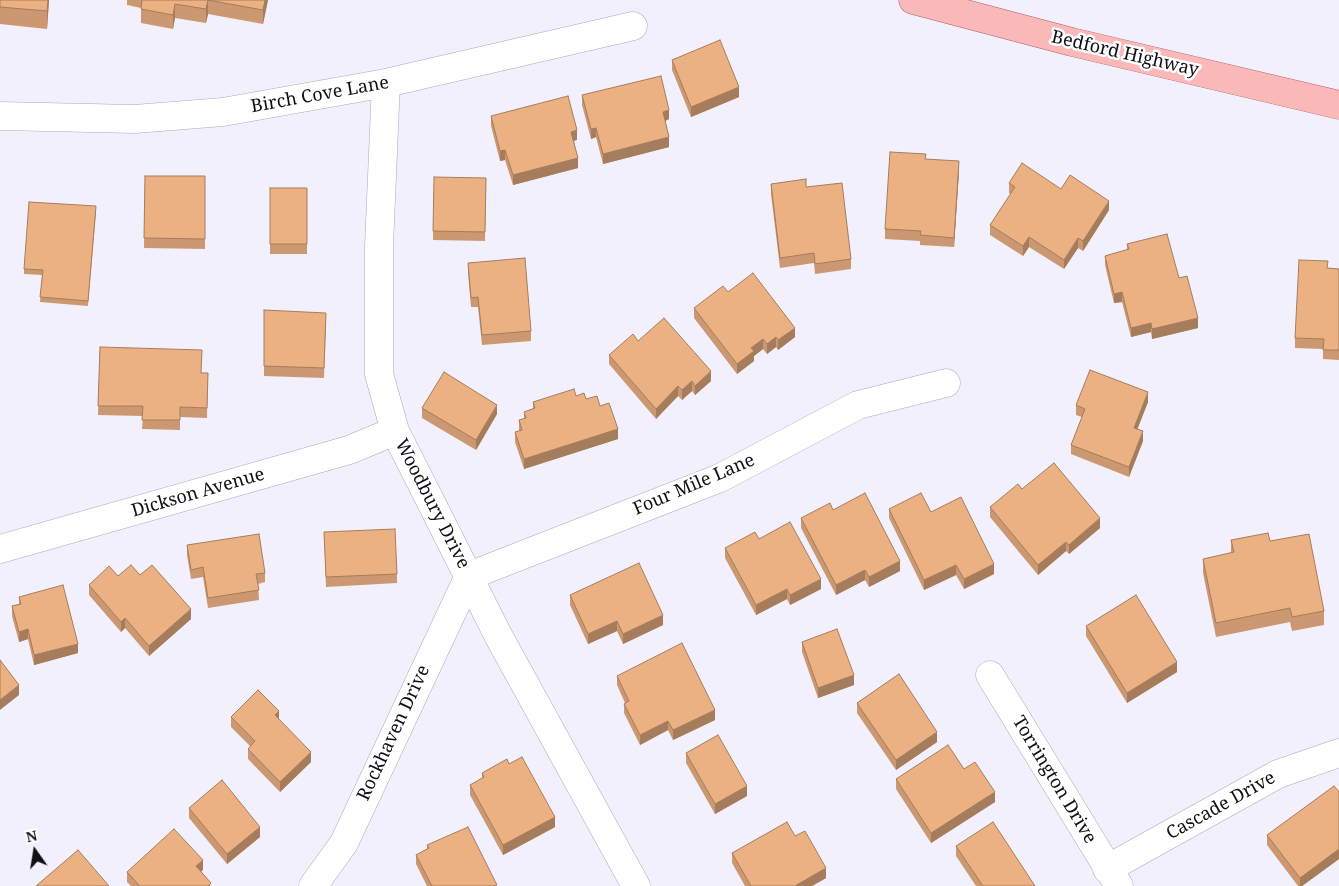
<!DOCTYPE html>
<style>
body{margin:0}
#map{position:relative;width:1339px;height:886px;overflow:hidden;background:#f2f0fd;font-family:"Noto Serif",serif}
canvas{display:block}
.north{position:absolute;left:10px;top:826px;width:50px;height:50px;-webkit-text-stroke:4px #fff;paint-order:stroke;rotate:347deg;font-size:14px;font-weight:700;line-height:20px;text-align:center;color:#100f16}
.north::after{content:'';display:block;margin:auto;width:18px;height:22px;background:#100f16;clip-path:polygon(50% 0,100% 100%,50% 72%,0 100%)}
</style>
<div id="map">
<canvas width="1339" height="886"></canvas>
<div class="north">N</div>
</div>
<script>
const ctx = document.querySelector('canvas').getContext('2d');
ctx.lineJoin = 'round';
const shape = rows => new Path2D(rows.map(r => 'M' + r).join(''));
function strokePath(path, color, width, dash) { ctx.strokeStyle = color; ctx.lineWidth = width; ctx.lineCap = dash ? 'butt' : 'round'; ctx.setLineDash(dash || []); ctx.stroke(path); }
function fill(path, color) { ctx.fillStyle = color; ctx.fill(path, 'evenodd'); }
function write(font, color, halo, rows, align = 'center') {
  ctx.font = font + ' "Noto Serif",serif'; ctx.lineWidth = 5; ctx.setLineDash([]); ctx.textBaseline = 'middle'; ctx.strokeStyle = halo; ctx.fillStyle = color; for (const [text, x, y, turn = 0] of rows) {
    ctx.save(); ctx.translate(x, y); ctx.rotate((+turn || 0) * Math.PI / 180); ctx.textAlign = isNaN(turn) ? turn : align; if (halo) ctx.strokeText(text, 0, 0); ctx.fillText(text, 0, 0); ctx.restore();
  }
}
const minor = shape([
 [386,83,379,246,379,374,395,431,499,637,636,886],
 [0,116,135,119,223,112,386,83,633,26],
 [0,549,349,450,395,431],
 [469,576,720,478,858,405,946,383],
 [990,675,1119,886],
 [1107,869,1278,774,1339,753],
 [313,886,344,843,469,576]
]);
const primary = shape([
 [913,0,1072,42,1339,105]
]);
strokePath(minor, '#aba8bc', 29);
strokePath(primary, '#a65e62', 29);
strokePath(minor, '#fff', 28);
strokePath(primary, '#fab8b9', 28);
fill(shape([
 [0,0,49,0,47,29,0,24],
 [127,0,268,0,263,24,208,14,206,23,175,18,173,29,141,23,141,8,127,5],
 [672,60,739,97,691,117,672,70],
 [582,95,669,119,665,121,669,147,603,164,596,137,591,139,582,105],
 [491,116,577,140,574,141,578,168,513,185,505,160,500,161,491,126],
 [926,159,959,171,954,247,920,245,920,241,885,239,885,229],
 [145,176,205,176,205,249,144,248],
 [486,178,485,241,433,240,433,231],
 [1009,183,1061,189,1109,210,1083,251,1078,248,1064,269,1029,247,1023,256,990,235,990,225,1011,194,1009,193],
 [771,184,806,187,851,259,851,269,815,274,814,263,780,268,771,194],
 [270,188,307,188,307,254,270,254],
 [96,212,88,306,40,302,42,275,24,274,24,269],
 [1127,244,1179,278,1198,328,1152,339,1151,332,1131,337,1122,302,1114,303,1105,265,1105,256,1127,250],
 [468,263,531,331,531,341,482,345,478,307,471,307,468,273],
 [1328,268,1339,269,1339,360,1323,359,1323,349,1295,348,1295,338],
 [728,292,795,337,778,350,776,347,767,354,763,349,754,356,754,361,737,374,694,318,694,308],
 [264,310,326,322,324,378,264,376],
 [638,341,711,381,695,395,692,391,682,400,678,396,656,419,609,364,609,355],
 [100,347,202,373,208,373,207,418,180,417,180,430,142,429,143,416,98,415],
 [576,396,586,399,600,406,618,439,524,469,515,442,515,432,519,431,519,420,524,419,524,412,533,409,533,402],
 [1148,402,1137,429,1143,441,1129,477,1071,454,1071,445,1082,417,1076,415,1076,405],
 [422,408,497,414,476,450,422,418],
 [1022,489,1100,528,1069,554,1066,551,1038,575,990,517,990,507],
 [889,509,931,512,994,574,964,589,956,575,924,590,889,518],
 [833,510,900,571,869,587,865,580,836,595,801,528,801,518],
 [324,532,397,574,397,583,326,587],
 [759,539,821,589,790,605,787,599,756,615,725,558,725,548],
 [1231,540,1270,541,1324,611,1324,625,1292,631,1290,622,1216,637,1203,573,1203,559,1231,553],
 [187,545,265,573,265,582,258,584,259,600,208,608,203,577,191,579,187,555],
 [140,575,191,619,149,656,125,628,121,632,89,595,89,585,118,576],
 [570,595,663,625,623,644,617,631,588,644,570,605],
 [19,597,78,653,34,665,28,639,19,642,12,616,12,606,19,604],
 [1086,626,1177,672,1127,703,1086,636],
 [802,642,854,685,818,698,802,652],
 [617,676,715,720,673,740,668,730,640,745,624,713,624,704,625,703,617,685],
 [857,703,937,742,896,770,857,713],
 [231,717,279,719,311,762,280,792,248,759,248,749,250,746,231,727],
 [686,753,747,796,715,814,686,763],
 [964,769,995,802,931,843,896,789,896,779],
 [482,773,555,827,503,855,470,795,470,785,482,779],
 [1339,792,1339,859,1302,886,1298,886,1267,845,1267,835],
 [189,808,260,837,227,864,189,818],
 [795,836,826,878,812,886,745,886,732,863,732,853],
 [427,845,497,886,427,886,416,864,416,855,427,849],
 [956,846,1035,886,976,886,956,856],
 [203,870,201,871,211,886,131,886,127,882,127,872]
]), '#cb9871');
fill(shape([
 [48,0,49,0,47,29,47,11],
 [208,0,208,14,206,23,206,9],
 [265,0,268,0,263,24,263,10],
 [175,4,175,18,173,29,173,15],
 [739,87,739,97,691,117,691,107],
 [669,110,669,119,663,122,663,112],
 [596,128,596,137,591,139,591,129],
 [577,130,577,140,571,141,571,132],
 [669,137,669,147,603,164,603,154],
 [505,150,505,160,500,161,500,151],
 [578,158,578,168,513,185,513,175],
 [959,161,959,171,954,247,954,238],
 [1109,201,1109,210,1083,251,1083,241],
 [1029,237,1029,247,1023,256,1023,246],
 [1078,238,1078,248,1064,269,1064,260],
 [1122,292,1122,302,1114,303,1114,294],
 [1198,318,1198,328,1152,339,1152,329],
 [1151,323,1151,332,1131,337,1131,328],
 [795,328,795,337,778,350,778,340],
 [776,337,776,347,767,354,767,344],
 [763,339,763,349,754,356,754,361,737,374,737,364,751,348],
 [711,371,711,381,695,395,695,386],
 [692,381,692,391,682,400,682,390],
 [678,386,678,396,656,419,656,409],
 [1148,392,1148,402,1134,438,1134,428],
 [497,405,497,414,476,450,476,440],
 [618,429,618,439,524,469,524,459],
 [1143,431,1143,441,1129,477,1129,467],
 [1100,518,1100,528,1069,554,1069,545],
 [1066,542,1066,551,1038,575,1038,565],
 [900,561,900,571,869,587,869,577],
 [994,564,994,574,964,589,964,579],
 [956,565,956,575,924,590,924,580],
 [865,570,865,580,836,595,836,585],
 [821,579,821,589,790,605,790,595],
 [787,589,787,599,756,615,756,605],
 [191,609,191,619,149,656,149,646],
 [663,615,663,625,623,644,623,634],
 [125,618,125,628,121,632,121,622],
 [617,621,617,631,588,644,588,634],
 [28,629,28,639,19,642,19,632],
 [78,644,78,653,34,665,34,655],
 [1177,662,1177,672,1127,703,1127,693],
 [854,675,854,685,818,698,818,688],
 [19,685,19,695,0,710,0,700],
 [715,710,715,720,673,740,673,730],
 [279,711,279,721,275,715],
 [668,721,668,730,640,745,640,735],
 [937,732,937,742,896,770,896,760],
 [311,752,311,762,280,792,280,782],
 [747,786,747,796,715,814,715,804],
 [995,792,995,802,931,843,931,833],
 [555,817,555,827,503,855,503,845],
 [260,827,260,837,227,864,227,854],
 [1339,849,1339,859,1302,886,1300,886,1300,878],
 [203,860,203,870,196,876,196,866],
 [826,868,826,878,812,886,795,886]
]), '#a57c5c');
const building = shape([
 [0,0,48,0,47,11,0,7,0,0],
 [142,0,208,0,206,9,175,4,173,15,141,9,142,0],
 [208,0,265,0,263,10,208,0],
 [720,40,739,87,691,107,672,60,720,40],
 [661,76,669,110,663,112,669,137,603,154,596,128,591,129,582,95,661,76],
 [568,96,577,130,571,132,578,158,513,175,505,150,500,151,491,116,568,96],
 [890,152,926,154,925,159,959,161,954,238,920,235,921,231,885,229,890,152],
 [1022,163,1061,189,1070,175,1109,201,1083,241,1078,238,1064,260,1029,237,1023,246,990,225,1015,187,1009,183,1022,163],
 [145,176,205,176,205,239,144,238,145,176],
 [434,177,486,178,485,232,433,231,434,177],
 [806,179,806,187,842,183,851,259,815,264,814,253,780,258,771,184,806,179],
 [270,188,307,188,307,244,270,244,270,188],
 [29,202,96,206,88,301,40,297,43,270,24,269,29,202],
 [1167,234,1179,278,1187,276,1198,318,1152,329,1151,323,1131,328,1122,292,1114,294,1105,256,1129,249,1127,244,1167,234],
 [525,258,531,331,482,335,478,297,471,298,468,263,525,258],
 [1299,260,1328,261,1327,268,1339,269,1339,350,1323,350,1324,339,1295,338,1299,260],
 [753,273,795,328,778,340,776,337,767,344,763,339,751,348,754,351,737,364,694,308,723,286,728,292,753,273],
 [264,310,326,313,324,368,264,366,264,310],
 [664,318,711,371,695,386,692,381,682,390,678,386,656,409,609,355,633,334,638,341,664,318],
 [100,347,202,350,201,373,208,373,207,408,180,407,180,420,142,420,143,406,98,406,100,347],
 [1090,370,1148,392,1134,428,1143,431,1129,467,1071,445,1085,409,1076,405,1090,370],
 [444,372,497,405,476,440,422,408,444,372],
 [574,389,576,396,584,393,586,399,597,396,600,406,609,403,618,429,524,459,515,432,522,430,519,420,526,418,524,412,535,408,533,402,574,389],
 [1054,463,1100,518,1069,545,1066,542,1038,565,990,507,1018,484,1022,489,1054,463],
 [865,493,900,561,869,577,865,570,836,585,801,518,830,503,833,510,865,493],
 [921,493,931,512,961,497,994,564,964,579,956,565,924,580,889,509,921,493],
 [790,522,821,579,790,595,787,589,756,605,725,548,755,532,759,539,790,522],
 [395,529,397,574,326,577,324,532,395,529],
 [1268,533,1270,541,1309,534,1324,611,1292,617,1290,608,1216,623,1203,559,1234,552,1231,540,1268,533],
 [259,534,265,573,256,574,259,590,208,598,203,567,191,570,187,545,259,534],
 [639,563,663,615,623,634,617,621,588,634,570,595,639,563],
 [131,565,140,575,152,565,191,609,149,646,125,618,121,622,89,585,109,566,118,576,131,565],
 [63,585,78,644,34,655,28,629,19,632,12,606,21,604,19,597,63,585],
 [1136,595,1177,662,1127,693,1086,626,1136,595],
 [837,629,854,675,818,688,802,642,837,629],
 [682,643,715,710,673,730,668,721,640,735,624,704,629,701,617,676,682,643],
 [0,660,19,685,0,700,0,660],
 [899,674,937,732,896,760,857,703,899,674],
 [258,690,279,711,275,715,311,752,280,782,248,749,255,741,231,717,258,690],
 [718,735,747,786,715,804,686,753,718,735],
 [948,745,964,769,975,762,995,792,931,833,896,779,948,745],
 [522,757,555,817,503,845,470,785,484,777,482,773,507,759,509,764,522,757],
 [222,780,260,827,227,854,189,808,222,780],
 [1334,786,1339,792,1339,849,1300,878,1267,835,1334,786],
 [787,822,795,836,805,831,826,868,795,886,751,886,732,853,787,822],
 [993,822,1035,886,983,886,956,846,993,822],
 [468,827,497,885,494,886,432,886,416,855,429,848,427,845,468,827],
 [174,829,203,860,196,866,211,883,208,886,140,886,127,872,174,829],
 [78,850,109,886,36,886,78,850]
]);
fill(building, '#ecb183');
strokePath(building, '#a57c5c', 1);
write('18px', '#100f16', '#fff', [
 ["Bedford Highway",1125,54,13],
 ["Birch Cove Lane",320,95,-10],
 ["Four Mile Lane",694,485,-23],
 ["Dickson Avenue",198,493,-16],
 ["Woodbury Drive",432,504,63],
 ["Rockhaven Drive",394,733,-65],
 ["Torrington Drive",1054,780,59],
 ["Cascade Drive",1221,806,-29]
]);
</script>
